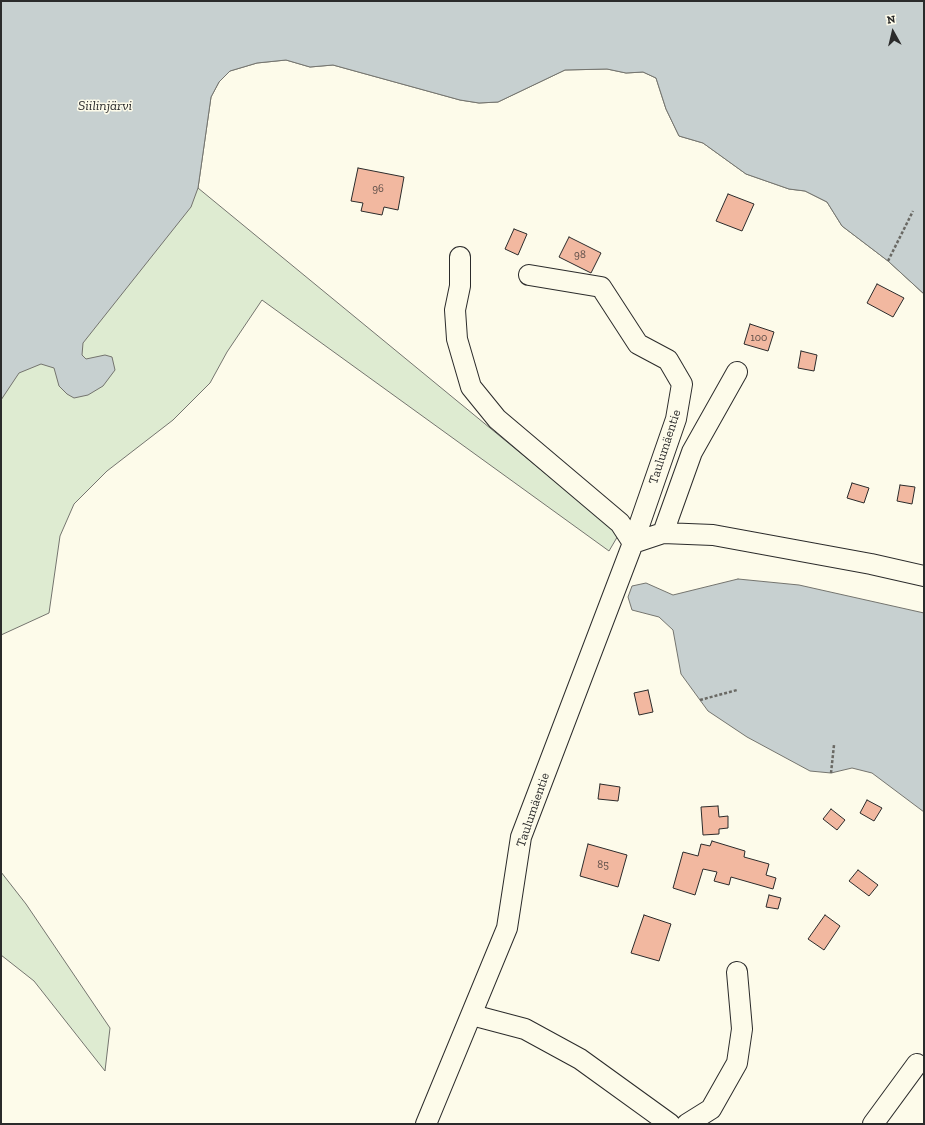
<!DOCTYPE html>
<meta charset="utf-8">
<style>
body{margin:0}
#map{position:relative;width:925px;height:1125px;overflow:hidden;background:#fdfbea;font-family:"Zilla Slab",serif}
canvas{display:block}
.frame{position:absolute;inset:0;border:2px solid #2b2b2b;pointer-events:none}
.north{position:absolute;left:873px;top:12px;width:40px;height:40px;-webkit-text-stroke:3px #fdfbea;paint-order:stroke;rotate:352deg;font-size:11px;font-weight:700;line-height:16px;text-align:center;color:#2b2b2b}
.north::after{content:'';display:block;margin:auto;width:14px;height:18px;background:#2b2b2b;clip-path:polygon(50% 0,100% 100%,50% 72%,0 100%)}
</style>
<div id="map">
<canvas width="925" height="1125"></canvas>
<div class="frame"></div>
<div class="north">N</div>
</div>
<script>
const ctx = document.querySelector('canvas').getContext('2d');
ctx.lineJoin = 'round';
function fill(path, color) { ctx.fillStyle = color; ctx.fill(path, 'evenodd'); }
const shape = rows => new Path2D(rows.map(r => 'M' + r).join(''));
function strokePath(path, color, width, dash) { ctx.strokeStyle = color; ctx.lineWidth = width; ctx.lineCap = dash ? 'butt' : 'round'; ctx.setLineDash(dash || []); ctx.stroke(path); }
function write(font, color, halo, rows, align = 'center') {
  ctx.font = font + ' "Zilla Slab",serif'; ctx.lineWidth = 3; ctx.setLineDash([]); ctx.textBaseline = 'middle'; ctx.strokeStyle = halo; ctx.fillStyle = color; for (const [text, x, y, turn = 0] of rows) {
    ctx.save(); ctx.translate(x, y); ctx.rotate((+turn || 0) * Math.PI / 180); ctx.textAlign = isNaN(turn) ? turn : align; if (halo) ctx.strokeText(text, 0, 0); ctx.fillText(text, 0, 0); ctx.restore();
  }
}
const green = shape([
 [624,1,924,294,888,261,842,226,827,202,805,191,789,189,746,174,703,143,679,136,666,109,656,78,643,72,626,73,607,69,565,70,498,102,479,103,460,100,333,65,310,67,286,60,257,63,230,71,219,82,211,97,198,188,619,534,609,551,262,300,227,352,210,383,173,420,107,471,74,504,60,536,49,613,1,635,1,96,624,1],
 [1,872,26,904,110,1028,105,1071,34,981,1,955,1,872]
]);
fill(green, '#deebd1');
strokePath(green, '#74746e', 1);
const water = shape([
 [1,1,924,1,924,294,888,261,842,226,827,202,805,191,789,189,746,174,703,143,679,136,666,109,656,78,643,72,626,73,607,69,565,70,498,102,479,103,460,100,333,65,310,67,286,60,257,63,230,71,219,82,211,97,198,188,191,207,83,343,82,355,86,359,105,355,112,357,115,370,103,386,88,395,74,398,67,394,59,386,54,368,41,364,19,373,1,400,1,1],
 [738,579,799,585,924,613,924,812,872,773,852,768,831,773,810,771,747,737,708,711,681,674,673,630,659,617,632,610,628,597,632,586,646,583,673,595,738,579]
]);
fill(water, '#c7d0d0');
strokePath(water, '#74746e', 1);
const building = shape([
 [358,168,404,177,398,210,384,207,382,215,361,211,363,203,351,201,358,168],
 [728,194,754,204,742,231,716,221,728,194],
 [514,229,527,234,518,255,505,249,514,229],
 [569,237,601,253,591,273,559,257,569,237],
 [877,284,904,298,893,317,867,303,877,284],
 [750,324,774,332,768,351,744,344,750,324],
 [801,351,817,355,814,371,798,368,801,351],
 [852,483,869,488,864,503,847,498,852,483],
 [900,485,915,487,912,504,897,501,900,485],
 [648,690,653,712,639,715,634,693,648,690],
 [600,784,620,787,618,801,598,799,600,784],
 [867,800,882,808,874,821,860,813,867,800],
 [718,806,719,817,728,816,728,828,719,829,719,834,703,835,701,807,718,806],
 [831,809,845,820,837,830,823,819,831,809],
 [712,841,745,851,744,857,769,864,766,875,776,878,773,889,731,877,729,885,714,881,717,872,703,869,695,895,673,888,683,852,698,856,701,844,710,846,712,841],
 [588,844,627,855,618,887,580,876,588,844],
 [858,870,878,885,869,896,849,881,858,870],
 [769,895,781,898,778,909,766,907,769,895],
 [644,915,671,924,659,961,631,953,644,915],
 [825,915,840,926,824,950,808,939,825,915]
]);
fill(building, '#f2b8a0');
strokePath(building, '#2b2b2b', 1);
const street = shape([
 [460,257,460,286,455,310,457,339,471,387,497,419,620,523,633,543,663,533,713,535,871,564,924,576],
 [663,533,692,452,737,372],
 [472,1015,525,1029,580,1059,670,1124],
 [426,1124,507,928,521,837,633,543,676,419,682,384,668,360,638,344,601,287,529,275],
 [687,1124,711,1109,737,1063,742,1029,737,972],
 [873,1124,917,1064]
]);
strokePath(street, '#2b2b2b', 22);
strokePath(shape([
 [888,261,913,211],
 [700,700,737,690],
 [831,773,834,745]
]), '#6a6964', 2.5, [3, 2]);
strokePath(street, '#fdfbea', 20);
write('11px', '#5d4e48', null, [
 ["96",378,189],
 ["98",580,255],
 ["100",759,338],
 ["85",603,865]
]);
write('13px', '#2b2b2b', '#fdfbea', [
 ["Taulumäentie",665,447,-72],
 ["Taulumäentie",533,810,-71]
]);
write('italic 14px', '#2b2b2b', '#fdfbea', [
 ["Siilinjärvi",105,106]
]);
</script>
